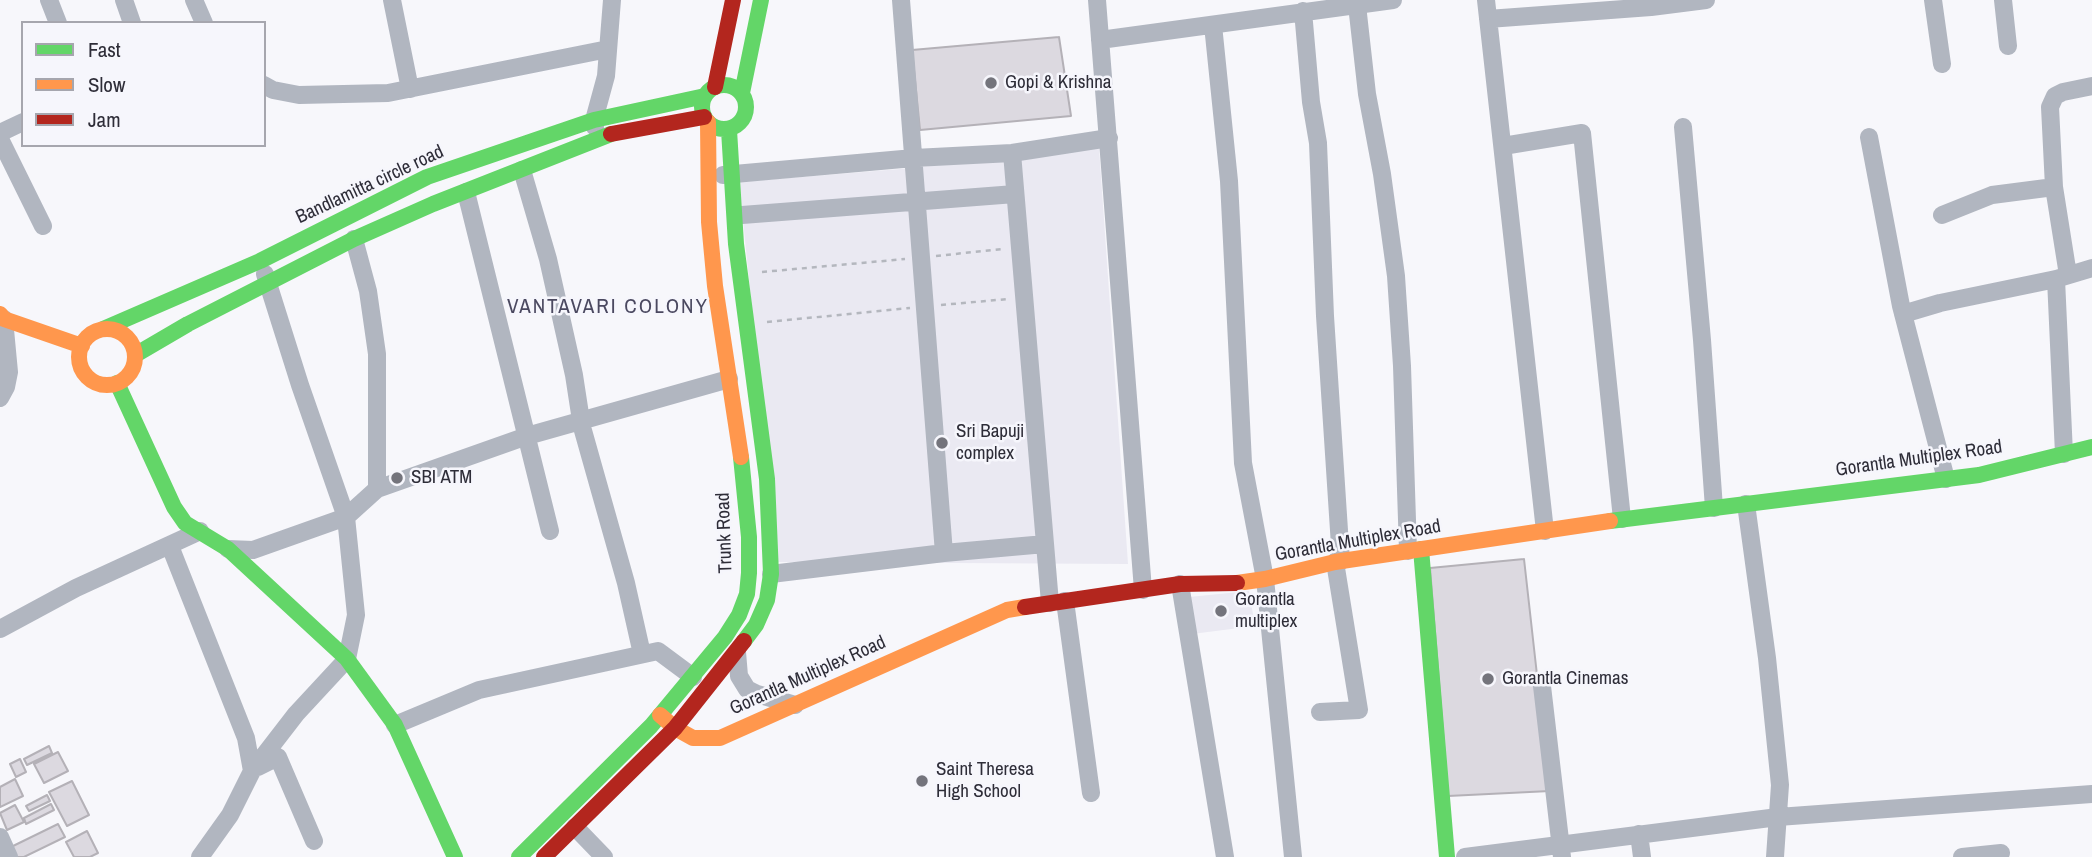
<!DOCTYPE html>
<style>
body{margin:0}
#map{position:relative;width:2092px;height:857px;overflow:hidden;background:#f7f7fb;font-family:"Archivo Narrow",sans-serif}
canvas{display:block}
.legend{position:absolute;left:21px;top:21px;width:245px;height:126px;box-sizing:border-box;background:#f6f6fc;border:2px solid #a6a6ae;margin:0;padding:9px 12px;list-style:none;font-size:21px;color:#2e2d38}
.legend li{display:flex;align-items:center;gap:14px;height:35px}
.legend b{width:35px;border:2px solid #a6a6ae}
</style>
<div id="map">
<canvas width="2092" height="857"></canvas>
<ul class="legend">
<li><b style="height:9px;background:#63d668"></b>Fast</li>
<li><b style="height:9px;background:#ff974d"></b>Slow</li>
<li><b style="height:9px;background:#b3261e"></b>Jam</li>
</ul>
</div>
<script>
const ctx = document.querySelector('canvas').getContext('2d');
ctx.lineJoin = 'round';
function fill(path, color) { ctx.fillStyle = color; ctx.fill(path, 'evenodd'); }
const shape = rows => new Path2D(rows.map(r => 'M' + r).join(''));
function strokePath(path, color, width, dash) { ctx.strokeStyle = color; ctx.lineWidth = width; ctx.lineCap = dash ? 'butt' : 'round'; ctx.setLineDash(dash || []); ctx.stroke(path); }
function write(font, color, halo, rows, align = 'center') {
  ctx.font = font + ' "Archivo Narrow",sans-serif'; ctx.lineWidth = 5; ctx.setLineDash([]); ctx.textBaseline = 'middle'; ctx.strokeStyle = halo; ctx.fillStyle = color; for (const [text, x, y, turn = 0] of rows) {
    ctx.save(); ctx.translate(x, y); ctx.rotate((+turn || 0) * Math.PI / 180); ctx.textAlign = isNaN(turn) ? turn : align; if (halo) ctx.strokeText(text, 0, 0); ctx.fillText(text, 0, 0); ctx.restore();
  }
}
fill(shape([
 [1099,148,1128,564,778,562,739,182,900,169],
 [1249,591,1255,626,1192,634,1189,597]
]), '#eae9f2');
const building = shape([
 [1059,37,1071,116,920,130,912,50,1059,37],
 [1524,559,1550,791,1448,796,1430,568,1524,559],
 [49,746,52,753,27,765,24,759,49,746],
 [58,752,68,771,44,783,34,764,58,752],
 [20,759,26,772,16,777,10,764,20,759],
 [15,779,23,796,0,807,0,787,15,779],
 [72,781,89,815,67,826,49,792,72,781],
 [47,795,50,801,29,811,26,806,47,795],
 [51,804,54,810,26,824,24,818,51,804],
 [15,805,24,822,7,830,0,813,15,805],
 [58,824,65,837,24,857,15,857,11,847,58,824],
 [87,831,98,853,90,857,74,857,66,842,87,831]
]);
fill(building, '#dcd9e0');
strokePath(building, '#b4b1b7', 2);
strokePath(shape([
 [936,256,1002,249],
 [762,272,905,259],
 [941,305,1008,299],
 [767,322,910,308]
]), '#b4b7be', 2.5, [5, 5]);
strokePath(shape([
 [49,0,58,23],
 [124,0,132,23],
 [194,0,204,23],
 [392,0,410,89],
 [901,0,944,553],
 [1097,0,1143,590],
 [1486,0,1545,531],
 [1933,0,1942,64],
 [2003,0,2008,46],
 [1357,5,1367,94,1382,174,1396,276,1402,366,1408,551],
 [1303,11,1311,102,1318,143,1325,316,1341,561],
 [1488,19,1651,7,1706,0],
 [1213,25,1229,181,1243,463,1265,579,1293,857],
 [1100,40,1393,0],
 [264,85,273,90,299,95,388,93,608,49],
 [595,127,594,120,606,76,612,0],
 [1683,127,1702,340,1714,508],
 [0,133,23,122],
 [1869,137,1901,306,1946,479],
 [0,139,43,226],
 [1503,146,1582,133,1622,519],
 [1012,153,1050,603],
 [522,170,548,259,574,375,582,427,626,583,642,654],
 [723,175,914,158,1012,153,1109,138],
 [466,192,550,531],
 [742,215,1015,194],
 [1942,215,1992,195,2054,187],
 [2068,275,2054,187,2050,107,2055,96,2063,92,2092,86],
 [2056,279,2064,454],
 [1903,314,1940,303,2056,279,2092,268],
 [0,398,6,387,9,372,4,319],
 [377,489,527,436,729,379],
 [1746,504,1767,658,1780,785,1775,857],
 [170,546,246,738,252,771,230,815,200,857],
 [228,549,253,550,346,517,377,489,377,354,368,291,354,239],
 [771,574,944,553,1045,544],
 [1180,584,1225,857],
 [1065,601,1091,793],
 [0,629,76,588,200,531],
 [737,652,739,676,747,689,757,694,795,705],
 [1542,686,1562,857],
 [1320,712,1359,710,1335,562],
 [395,725,479,690,658,651,693,677],
 [258,767,278,757,314,841],
 [252,771,296,714,347,659,356,615,346,517,300,385,265,274],
 [575,827,604,857],
 [1639,834,1642,857],
 [0,837,9,857],
 [1465,857,1778,817,2092,794],
 [1962,857,2001,853]
]), '#b1b6c0', 18);
strokePath(shape([
 '702 107a22 22 0 1 1 44 0a22 22 0 1 1-44 0Z',
 [742,93,761,0],
 [729,130,736,244,767,479,771,574,767,600,756,625,744,641],
 [103,329,260,261,427,177,594,120,705,96],
 [135,355,188,324,354,239,433,204,611,134],
 [117,383,174,507,185,523,228,549,347,659,395,725,455,857],
 [1610,521,1979,475,2092,447],
 [1421,549,1447,857],
 [519,857,651,726,725,637,739,615,747,594,749,573,749,537,741,457]
]), '#63d668', 16);
strokePath(shape([
 [708,122,709,222,715,286,741,457],
 [0,314,4,319,82,346],
 '79 357a28 28 0 1 1 56 0a28 28 0 1 1-56 0Z',
 [1237,583,1265,579,1335,562,1610,521],
 [660,715,675,728,693,738,720,738,1007,610,1025,607]
]), '#ff974d', 16);
strokePath(shape([
 [715,87,733,0],
 [611,134,704,117],
 [1025,607,1180,584,1237,583],
 [544,857,675,728,744,641]
]), '#b3261e', 16);
for (const [x, y, r, color] of [
 [991,83,7,"#74747c"],
 [942,443,7,"#74747c"],
 [397,478,7,"#74747c"],
 [1221,611,7,"#74747c"],
 [1488,679,7,"#74747c"],
 [922,781,7,"#74747c"]
]) { const dot = new Path2D(); dot.arc(x, y, r, 0, 2 * Math.PI); ctx.fillStyle = color; ctx.fill(dot); strokePath(dot, '#f6f6fc', 2.5); }
write('19px', '#2e2d38', '#f6f6fc', [
 ["Gopi & Krishna",1005,83],
 ["Sri Bapuji",956,432],
 ["complex",956,454],
 ["SBI ATM",411,478],
 ["Gorantla",1235,600],
 ["multiplex",1235,622],
 ["Gorantla Cinemas",1502,679],
 ["Saint Theresa",936,770],
 ["High School",936,792]
], 'left');
write('19px', '#2e2d38', '#f6f6fc', [
 ["Bandlamitta circle road",370,185,-25],
 ["Gorantla Multiplex Road",1919,459,-8],
 ["Trunk Road",725,533,-92],
 ["Gorantla Multiplex Road",1358,541,-10],
 ["Gorantla Multiplex Road",808,676,-24]
]);
ctx.letterSpacing = '2px';
write('21px', '#4b4960', '#f6f6fc', [
 ["VANTAVARI COLONY",608,307]
]);
ctx.letterSpacing = '0px';
</script>
